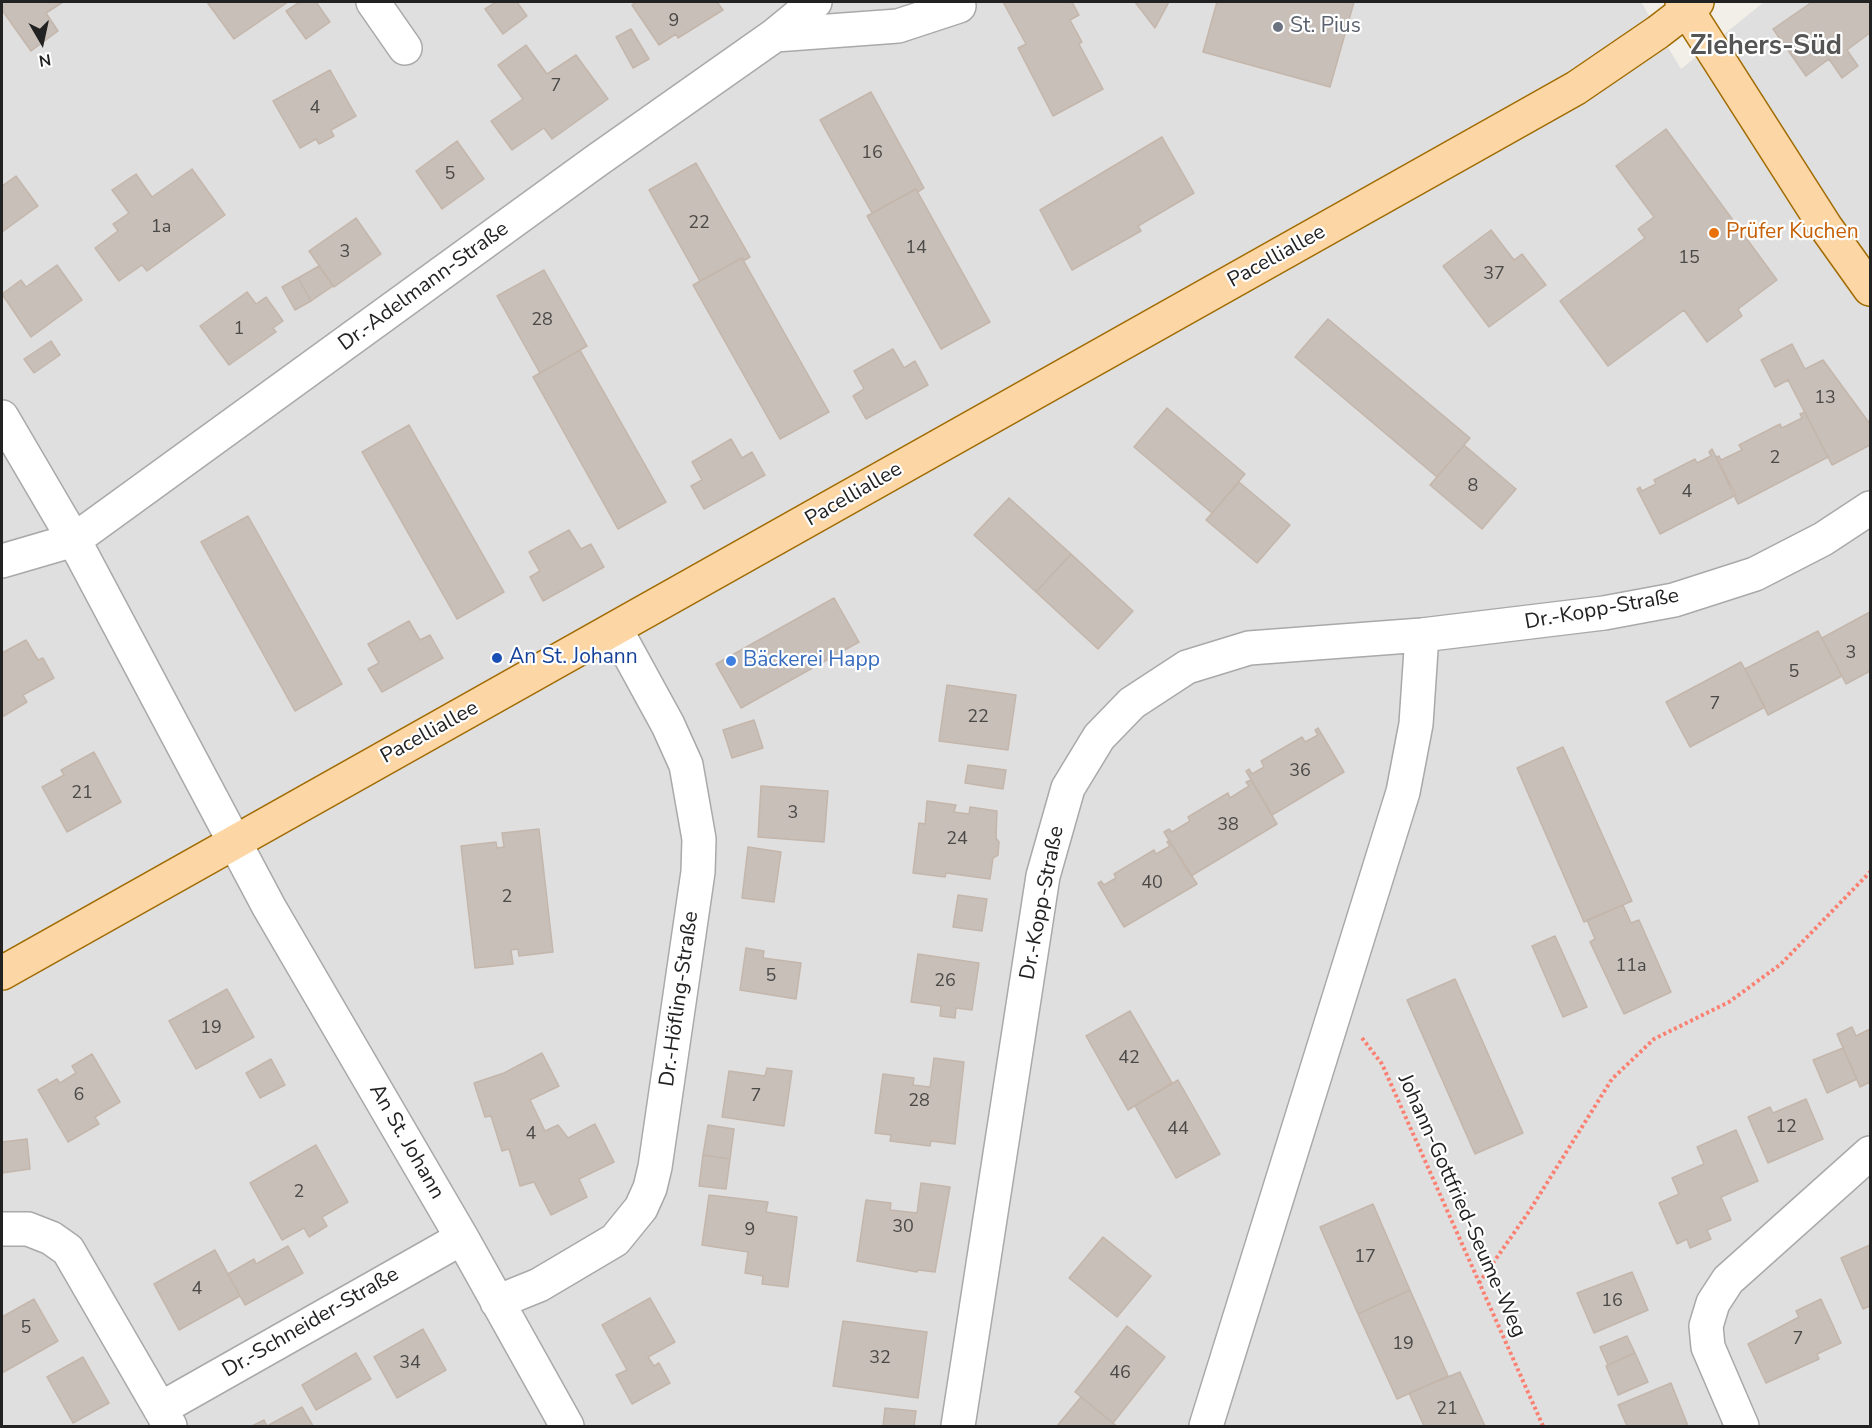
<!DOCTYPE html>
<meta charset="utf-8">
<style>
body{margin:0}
#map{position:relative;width:1872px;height:1428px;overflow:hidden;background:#f2efe9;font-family:"Nunito Sans",sans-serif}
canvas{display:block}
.frame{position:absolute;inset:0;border:3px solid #222;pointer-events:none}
.north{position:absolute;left:12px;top:12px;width:60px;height:60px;-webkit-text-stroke:4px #fff;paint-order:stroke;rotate:171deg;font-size:16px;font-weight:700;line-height:24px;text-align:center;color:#222}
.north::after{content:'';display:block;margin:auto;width:21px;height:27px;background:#222;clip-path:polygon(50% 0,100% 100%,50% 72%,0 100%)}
</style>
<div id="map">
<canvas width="1872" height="1428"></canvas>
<div class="frame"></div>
<div class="north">N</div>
</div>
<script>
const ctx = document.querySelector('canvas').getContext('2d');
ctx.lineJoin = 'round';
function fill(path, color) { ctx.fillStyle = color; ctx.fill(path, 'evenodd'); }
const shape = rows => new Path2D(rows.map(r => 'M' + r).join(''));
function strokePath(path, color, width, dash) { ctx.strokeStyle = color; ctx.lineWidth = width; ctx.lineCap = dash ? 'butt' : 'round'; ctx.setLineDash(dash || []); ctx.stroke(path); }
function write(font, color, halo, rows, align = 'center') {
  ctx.font = font + ' "Nunito Sans",sans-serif'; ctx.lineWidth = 4.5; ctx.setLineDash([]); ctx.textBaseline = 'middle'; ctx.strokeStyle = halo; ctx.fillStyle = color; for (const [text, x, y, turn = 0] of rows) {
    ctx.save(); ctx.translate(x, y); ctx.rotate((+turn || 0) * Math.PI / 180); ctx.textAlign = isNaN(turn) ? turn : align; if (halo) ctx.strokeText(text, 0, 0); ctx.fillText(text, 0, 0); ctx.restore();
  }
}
fill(shape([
 [2,2,1641,2,1681,69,1764,2,1870,2,1870,1426,2,1426]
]), '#e0dfdf');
const building = shape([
 [2,2,63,2,46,13,58,31,31,51,2,10,2,2],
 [207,2,288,2,234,39,207,2],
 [300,2,316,2,330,22,306,39,286,11,300,2],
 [496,2,517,2,527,16,503,34,485,9,496,2],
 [637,2,717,2,723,10,678,38,676,34,659,45,632,5,637,2],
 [1003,2,1072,2,1079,15,1070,20,1082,42,1079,44,1103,89,1053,116,1018,48,1026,44,1003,2],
 [1135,2,1169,2,1155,28,1135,2],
 [1217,2,1354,2,1330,87,1203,52,1217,2],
 [1812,2,1870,2,1870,33,1847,50,1858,66,1842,78,1829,59,1806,76,1773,29,1812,2],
 [631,29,649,59,633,68,616,37,631,29],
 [526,45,547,74,576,55,608,99,552,139,544,128,512,150,491,121,523,99,498,65,526,45],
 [330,70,356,116,331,130,334,136,319,144,316,139,300,148,273,101,330,70],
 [871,92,924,188,918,192,916,189,872,213,820,120,871,92],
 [1666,129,1777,280,1738,309,1742,316,1707,342,1684,310,1608,366,1560,301,1645,238,1638,229,1654,217,1616,166,1666,129],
 [1162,137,1194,193,1138,226,1141,231,1072,270,1040,210,1162,137],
 [457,141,484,179,442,209,416,171,457,141],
 [696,163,750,257,743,261,742,258,700,281,649,190,696,163],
 [192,169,225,215,147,271,142,265,119,281,95,248,118,231,113,224,129,213,112,190,136,174,152,197,192,169],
 [16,176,38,206,2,232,2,186,16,176],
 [916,189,990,322,941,349,867,216,916,189],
 [356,218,381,254,334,287,309,251,356,218],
 [1491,230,1514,260,1522,254,1546,285,1489,327,1443,266,1491,230],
 [742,258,829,412,780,439,693,285,742,258],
 [57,265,82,300,31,337,2,294,21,280,26,287,57,265],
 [319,266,333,286,311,301,298,278,319,266],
 [544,270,587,346,540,373,497,296,544,270],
 [298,278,311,301,295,310,282,287,298,278],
 [247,292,256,304,266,297,283,321,273,328,276,332,229,365,200,326,247,292],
 [1328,319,1470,438,1437,477,1295,357,1328,319],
 [51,341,60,355,34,373,24,359,51,341],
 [1792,344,1805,369,1823,360,1870,424,1870,445,1832,465,1788,380,1775,387,1761,360,1792,344],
 [893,349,904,368,915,361,928,385,866,419,853,396,864,389,854,371,893,349],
 [580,350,666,502,618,529,533,377,580,350],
 [1167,408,1245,474,1212,513,1134,447,1167,408],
 [1805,412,1828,457,1738,504,1716,457,1719,456,1721,460,1742,450,1739,445,1780,424,1782,428,1802,418,1800,414,1805,412],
 [409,425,504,592,457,619,362,452,409,425],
 [731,439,742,458,752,452,765,475,704,509,691,486,702,480,692,462,731,439],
 [1464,445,1516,489,1482,529,1430,485,1464,445],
 [1712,449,1736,495,1660,534,1637,489,1640,487,1642,491,1656,484,1654,480,1695,459,1697,463,1711,456,1709,452,1712,449],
 [1239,482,1290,525,1257,563,1206,520,1239,482],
 [1009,498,1071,554,1036,592,974,535,1009,498],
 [248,516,342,684,295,711,201,542,248,516],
 [569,530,581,549,591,544,604,567,543,601,530,577,540,571,529,552,569,530],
 [1071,554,1133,611,1098,649,1036,592,1071,554],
 [834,598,859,642,741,708,716,664,834,598],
 [1870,612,1870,671,1846,684,1822,638,1870,612],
 [409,621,420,640,430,635,443,658,382,692,368,669,379,663,368,644,409,621],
 [1818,631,1842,676,1768,715,1745,669,1818,631],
 [26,640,38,660,43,658,54,678,23,695,27,702,2,717,2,653,26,640],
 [1741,662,1765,707,1690,747,1666,702,1741,662],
 [947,685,1016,695,1008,750,939,741,947,685],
 [754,720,763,748,732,758,723,730,754,720],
 [1318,728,1344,772,1272,815,1246,771,1249,769,1252,774,1264,767,1261,761,1302,737,1305,742,1318,735,1315,730,1318,728],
 [1563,747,1632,901,1584,922,1517,768,1563,747],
 [94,752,121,802,67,832,42,787,64,775,61,770,94,752],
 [968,765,1006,770,1003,789,965,783,968,765],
 [1251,780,1277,824,1191,876,1164,832,1169,829,1172,832,1190,821,1188,817,1228,793,1230,798,1249,786,1246,782,1251,780],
 [761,786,828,791,824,842,758,837,761,786],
 [927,801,956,805,954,812,969,814,970,807,997,811,996,838,999,842,998,855,993,858,990,879,946,873,945,877,913,873,919,823,925,824,927,801],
 [539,829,553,952,519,956,518,949,511,950,513,964,475,968,461,846,496,842,497,848,504,847,502,833,539,829],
 [1169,840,1197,884,1124,927,1098,883,1101,881,1104,885,1116,878,1114,874,1154,850,1156,854,1170,846,1167,842,1169,840],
 [748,847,781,852,774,902,742,898,748,847],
 [958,895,987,899,982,931,953,927,958,895],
 [1623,905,1631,923,1639,920,1671,992,1624,1014,1590,942,1595,939,1587,920,1623,905],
 [1555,936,1587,1007,1563,1017,1532,946,1555,936],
 [746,948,764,951,763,958,801,963,796,999,740,990,746,948],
 [918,954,979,963,972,1010,956,1008,955,1018,940,1016,941,1006,911,1002,918,954],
 [1455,979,1523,1133,1475,1154,1407,1000,1455,979],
 [227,989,254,1037,196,1069,169,1021,227,989],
 [1130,1011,1172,1083,1128,1110,1086,1036,1130,1011],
 [1852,1027,1856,1036,1870,1029,1870,1082,1860,1087,1837,1034,1852,1027],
 [1843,1048,1857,1079,1827,1093,1813,1060,1843,1048],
 [542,1053,559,1086,530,1100,545,1131,558,1125,568,1138,595,1124,614,1162,579,1179,587,1197,551,1215,534,1182,520,1186,509,1149,502,1151,491,1116,485,1117,474,1083,504,1073,542,1053],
 [92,1054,120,1102,95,1117,99,1124,68,1142,38,1090,57,1079,60,1083,76,1073,72,1066,92,1054],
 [934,1058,964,1062,955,1144,931,1141,930,1146,890,1141,891,1135,875,1133,883,1074,914,1078,913,1085,930,1087,934,1058],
 [271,1059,285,1085,260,1098,246,1073,271,1059],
 [767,1068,792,1071,784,1126,722,1117,729,1071,765,1076,767,1068],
 [1178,1080,1220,1154,1176,1178,1135,1106,1178,1080],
 [1806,1099,1823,1139,1768,1163,1748,1117,1770,1107,1773,1113,1806,1099],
 [708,1125,734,1129,730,1159,703,1155,708,1125],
 [1736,1130,1758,1181,1721,1197,1731,1220,1707,1230,1711,1239,1690,1248,1687,1239,1677,1244,1659,1203,1679,1194,1672,1178,1704,1164,1697,1147,1736,1130],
 [27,1139,30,1169,2,1173,2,1142,27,1139],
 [316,1145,348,1202,322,1217,327,1226,309,1237,304,1228,282,1240,250,1183,316,1145],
 [703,1155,730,1159,726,1189,699,1186,703,1155],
 [921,1183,950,1187,935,1272,918,1270,917,1272,857,1261,866,1200,891,1203,890,1210,917,1213,921,1183],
 [709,1195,768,1202,766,1212,797,1217,788,1287,762,1284,763,1276,745,1273,748,1252,702,1245,709,1195],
 [1373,1204,1410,1290,1358,1314,1320,1227,1373,1204],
 [1103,1237,1151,1276,1117,1317,1069,1278,1103,1237],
 [1870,1245,1870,1306,1863,1309,1841,1258,1870,1245],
 [288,1246,303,1273,245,1305,228,1274,254,1259,256,1264,288,1246],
 [215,1250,240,1296,179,1330,154,1284,215,1250],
 [1632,1272,1648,1310,1594,1333,1577,1293,1632,1272],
 [1410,1290,1448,1376,1397,1399,1358,1314,1410,1290],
 [650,1298,675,1342,648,1357,654,1366,659,1363,670,1383,632,1404,616,1375,627,1370,602,1325,650,1298],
 [34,1299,58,1341,2,1373,2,1317,34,1299],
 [1821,1299,1841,1343,1817,1354,1819,1359,1766,1383,1748,1344,1799,1317,1796,1311,1821,1299],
 [843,1321,927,1332,918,1398,833,1386,843,1321],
 [1127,1326,1165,1357,1113,1423,1075,1392,1127,1326],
 [423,1329,446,1370,397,1398,374,1357,423,1329],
 [1627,1336,1635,1353,1608,1365,1600,1347,1627,1336],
 [356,1353,371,1379,316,1410,302,1385,356,1353],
 [1635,1353,1648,1382,1618,1395,1606,1366,1635,1353],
 [83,1357,109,1403,73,1423,47,1377,83,1357],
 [1460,1372,1485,1426,1424,1426,1409,1393,1460,1372],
 [1671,1383,1688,1426,1627,1426,1618,1405,1671,1383],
 [1081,1397,1113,1423,1116,1426,1057,1426,1081,1397],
 [302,1407,313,1426,252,1426,264,1420,267,1426,302,1407],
 [885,1408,916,1411,914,1426,883,1426,885,1408]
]);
fill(building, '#c7bfb8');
strokePath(building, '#c4b6ab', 1.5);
const minor = shape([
 [373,2,405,48],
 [775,35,898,26,959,6,956,2],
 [2,417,74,540,269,907,462,1238,567,1426],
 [2,561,74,540,596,161,775,35,815,2],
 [2,1229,28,1229,51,1238,68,1250,170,1426],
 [497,1302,539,1285,615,1240,641,1208,650,1188,655,1167,698,872,699,839,686,765,668,725,616,630],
 [160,1409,462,1238],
 [958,1426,1043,876,1068,788,1099,737,1132,703,1187,667,1249,648,1422,635,1604,613,1674,600,1755,574,1823,539,1870,508],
 [1206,1426,1403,792,1416,724,1422,635],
 [1742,1426,1708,1347,1706,1326,1713,1303,1728,1280,1870,1153]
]);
const major = shape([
 [1682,2,1825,226,1870,289],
 [2,973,1576,88,1658,32,1697,2]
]);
strokePath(minor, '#a9a9a9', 36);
strokePath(major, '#a06b00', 36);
strokePath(shape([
 [1362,1038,1382,1064,1543,1426],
 [1479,1283,1530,1210,1612,1079,1654,1039,1729,1002,1781,964,1870,872]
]), '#fa8072', 4, [3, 3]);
strokePath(minor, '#fff', 33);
strokePath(major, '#fcd6a4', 33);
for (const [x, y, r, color] of [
 [1278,27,6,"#6b7280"],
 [1714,233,6,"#e8710a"],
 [497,658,6,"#1a4fb4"],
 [731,661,6,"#3f7fe0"]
]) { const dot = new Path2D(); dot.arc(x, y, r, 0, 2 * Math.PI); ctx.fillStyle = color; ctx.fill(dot); strokePath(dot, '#fff', 2); }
write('18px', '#4b4948', null, [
 ["9",674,22],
 ["7",556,87],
 ["4",315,109],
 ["16",872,154],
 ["5",450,175],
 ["22",699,224],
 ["1a",161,228],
 ["14",916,249],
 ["3",345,253],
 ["15",1689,259],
 ["37",1494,275],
 ["28",542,321],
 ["1",239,330],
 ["13",1825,399],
 ["2",1775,459],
 ["8",1473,487],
 ["4",1687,493],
 ["3",1851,654],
 ["5",1794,673],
 ["7",1715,705],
 ["22",978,718],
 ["36",1300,772],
 ["21",82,794],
 ["3",793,814],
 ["38",1228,826],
 ["24",957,840],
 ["40",1152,884],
 ["2",507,898],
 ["11a",1631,967],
 ["5",771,977],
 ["26",945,982],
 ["19",211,1029],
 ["42",1129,1059],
 ["6",79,1096],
 ["7",756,1097],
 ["28",919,1102],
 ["12",1786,1128],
 ["44",1178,1130],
 ["4",531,1135],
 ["2",299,1193],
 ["30",903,1228],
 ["9",750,1231],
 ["17",1365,1258],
 ["4",197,1290],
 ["16",1612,1302],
 ["5",26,1329],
 ["7",1798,1340],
 ["19",1403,1345],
 ["32",880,1359],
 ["34",410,1364],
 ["46",1120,1374],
 ["21",1447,1410]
]);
write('21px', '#5b616d', '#fff', [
 ["St. Pius",1290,27]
], 'left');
write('21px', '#c56008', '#fff', [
 ["Prüfer Kuchen",1726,233]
], 'left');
write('21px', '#222', '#fff', [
 ["Pacelliallee",1277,257,-29],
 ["Dr.-Adelmann-Straße",424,287,-36],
 ["Pacelliallee",854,495,-30],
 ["Dr.-Kopp-Straße",1602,610,-10],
 ["Pacelliallee",430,733,-29],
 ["Dr.-Kopp-Straße",1043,903,-79],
 ["Dr.-Höfling-Straße",680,999,-82],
 ["An St. Johann",406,1142,60],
 ["Johann-Gottfried-Seume-Weg",1461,1206,66],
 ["Dr.-Schneider-Straße",311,1323,-30]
]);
write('21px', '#164399', '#fff', [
 ["An St. Johann",509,658]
], 'left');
write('21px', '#366cbe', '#fff', [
 ["Bäckerei Happ",743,661]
], 'left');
write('bold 27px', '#555', '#fff', [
 ["Ziehers-Süd",1766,47]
]);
</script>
